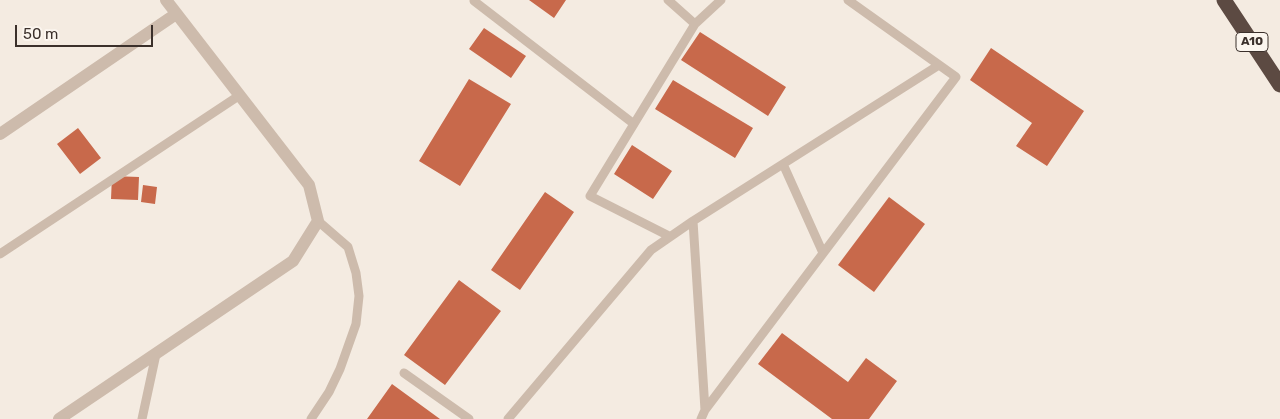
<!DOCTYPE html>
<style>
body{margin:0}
#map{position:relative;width:1280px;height:419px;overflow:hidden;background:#f4ebe1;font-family:Rubik,sans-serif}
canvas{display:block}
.scale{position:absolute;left:15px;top:25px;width:138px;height:22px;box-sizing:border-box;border:2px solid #3b302b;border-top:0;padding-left:6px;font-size:15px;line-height:18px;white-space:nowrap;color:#3b302b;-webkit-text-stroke:4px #fbf5ee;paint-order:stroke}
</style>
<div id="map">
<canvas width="1280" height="419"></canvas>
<div class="scale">50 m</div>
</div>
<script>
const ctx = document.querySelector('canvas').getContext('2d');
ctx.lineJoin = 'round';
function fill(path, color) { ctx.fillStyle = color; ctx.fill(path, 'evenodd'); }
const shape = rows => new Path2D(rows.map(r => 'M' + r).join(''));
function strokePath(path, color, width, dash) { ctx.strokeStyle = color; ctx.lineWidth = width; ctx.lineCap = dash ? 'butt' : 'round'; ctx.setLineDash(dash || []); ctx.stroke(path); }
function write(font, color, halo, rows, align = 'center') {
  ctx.font = font + ' Rubik,sans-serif'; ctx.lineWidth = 5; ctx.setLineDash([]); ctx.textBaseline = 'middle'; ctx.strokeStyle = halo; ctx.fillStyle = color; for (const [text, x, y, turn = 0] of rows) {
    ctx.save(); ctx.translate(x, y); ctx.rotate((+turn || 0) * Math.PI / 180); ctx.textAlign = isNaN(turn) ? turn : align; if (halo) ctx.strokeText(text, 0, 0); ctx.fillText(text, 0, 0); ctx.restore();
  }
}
fill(shape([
 [529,0,566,0,554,18],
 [484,28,526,56,511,78,469,49],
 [700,32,786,87,768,116,681,60],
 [991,48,1084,111,1047,166,1016,146,1032,123,970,80],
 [469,79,511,104,460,186,419,161],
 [673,80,753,128,735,158,655,109],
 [78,128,101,158,80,174,57,144],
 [632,145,672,171,653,199,614,174],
 [112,176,139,177,138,200,111,199],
 [143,185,157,187,155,204,141,202],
 [545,192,574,212,520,290,491,270],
 [889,197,925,224,874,292,838,265],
 [459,280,501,311,445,385,404,355],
 [782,333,848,382,866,358,897,381,869,419,832,419,758,364],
 [392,384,440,419,367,419]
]), '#c8694b');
strokePath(shape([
 [668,0,695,24],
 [474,1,634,124],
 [783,164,823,253],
 [693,221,705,410],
 [669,236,590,196,695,24,721,0],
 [0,254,240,95],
 [404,373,469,419],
 [142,419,156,354],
 [311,419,329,392,340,369,356,324,359,296,356,273,348,247,318,221],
 [508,419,651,250,693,221,939,65],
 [701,419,705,410,956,77,848,0]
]), '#cdbbac', 9);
strokePath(shape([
 [0,134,176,14],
 [59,419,293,261,318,221,309,185,166,0]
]), '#cdbbac', 12);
strokePath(shape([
 [1224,0,1280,85]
]), '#5c4a42', 15);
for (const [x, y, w] of [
 [1252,42,32]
]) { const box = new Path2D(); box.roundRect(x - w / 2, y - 9.5, w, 19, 4); ctx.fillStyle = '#fbf5ee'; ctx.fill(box); strokePath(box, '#3b302b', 1); }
write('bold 12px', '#3b302b', null, [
 ["A10",1252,42]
]);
</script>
